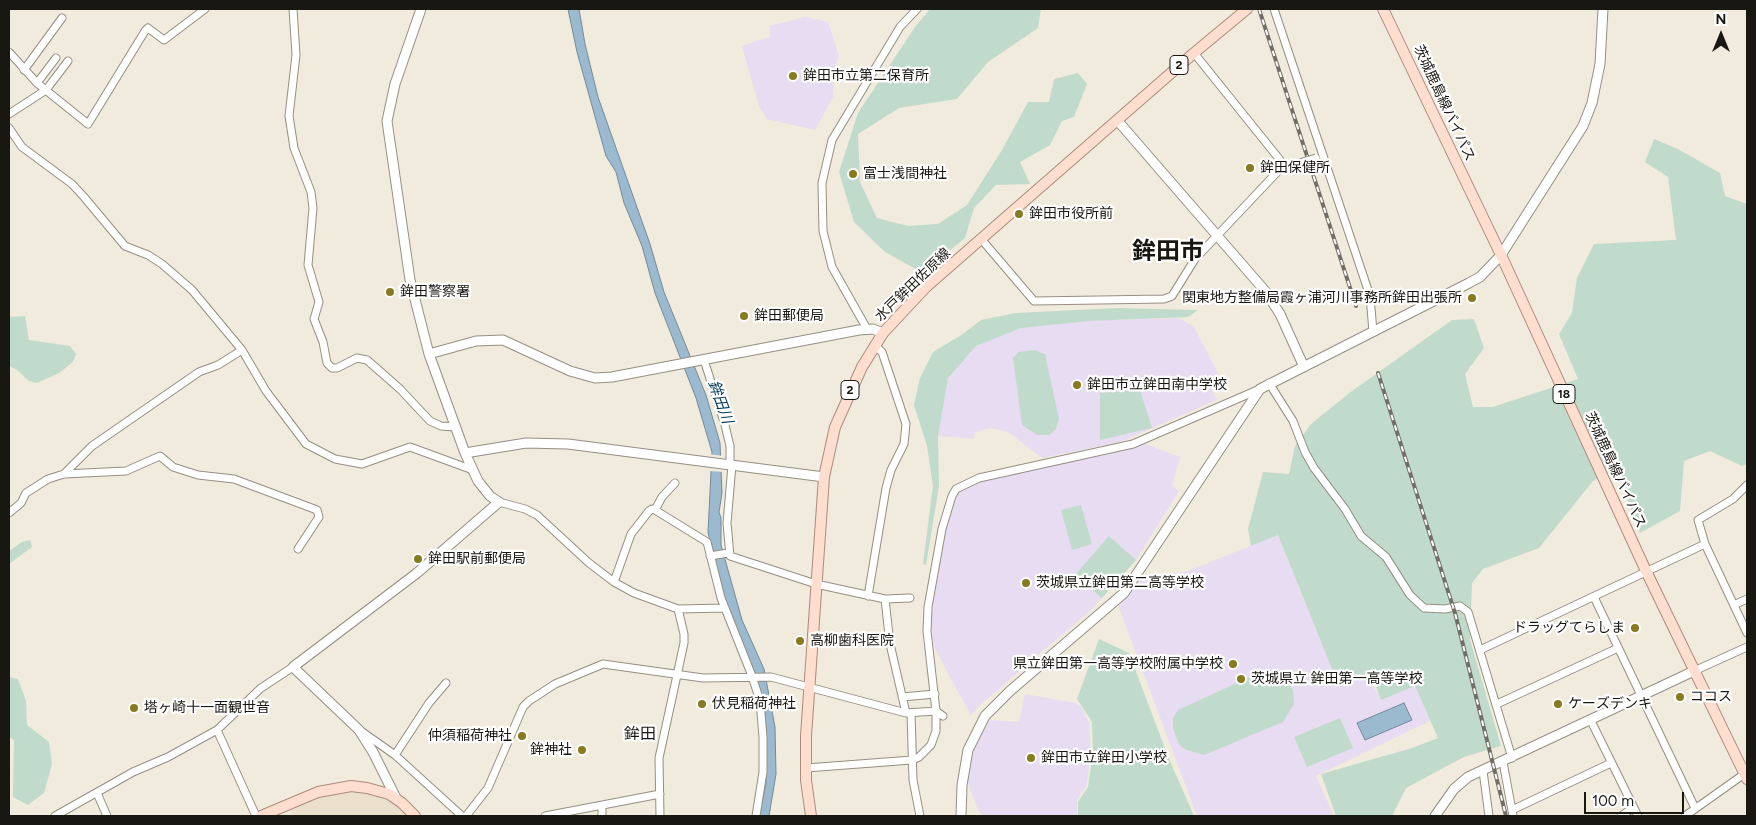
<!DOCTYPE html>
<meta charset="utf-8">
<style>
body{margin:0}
#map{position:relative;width:1756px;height:825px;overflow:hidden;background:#f1ebdd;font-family:Figtree,sans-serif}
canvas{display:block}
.frame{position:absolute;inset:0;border:10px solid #191712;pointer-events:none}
.north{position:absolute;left:1696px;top:10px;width:50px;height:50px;-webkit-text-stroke:4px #fff;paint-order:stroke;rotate:0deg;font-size:14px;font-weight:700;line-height:20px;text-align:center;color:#191712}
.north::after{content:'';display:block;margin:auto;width:18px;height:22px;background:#191712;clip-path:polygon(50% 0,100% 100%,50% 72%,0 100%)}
.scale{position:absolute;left:1584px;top:792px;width:100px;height:22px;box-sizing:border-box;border:2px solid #191712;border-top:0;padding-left:6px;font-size:15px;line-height:18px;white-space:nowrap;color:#191712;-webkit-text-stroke:4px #fff;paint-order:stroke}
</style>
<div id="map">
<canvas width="1756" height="825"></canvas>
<div class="frame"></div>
<div class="north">N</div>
<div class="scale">100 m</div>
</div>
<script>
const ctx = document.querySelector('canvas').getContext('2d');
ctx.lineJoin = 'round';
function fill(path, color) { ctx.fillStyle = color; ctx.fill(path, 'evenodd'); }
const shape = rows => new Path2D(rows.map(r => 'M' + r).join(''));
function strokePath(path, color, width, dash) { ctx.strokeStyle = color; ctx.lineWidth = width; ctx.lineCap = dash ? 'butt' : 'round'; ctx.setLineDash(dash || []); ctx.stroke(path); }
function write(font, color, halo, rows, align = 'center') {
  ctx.font = font + ' Figtree,"Noto Sans JP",sans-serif'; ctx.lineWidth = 4.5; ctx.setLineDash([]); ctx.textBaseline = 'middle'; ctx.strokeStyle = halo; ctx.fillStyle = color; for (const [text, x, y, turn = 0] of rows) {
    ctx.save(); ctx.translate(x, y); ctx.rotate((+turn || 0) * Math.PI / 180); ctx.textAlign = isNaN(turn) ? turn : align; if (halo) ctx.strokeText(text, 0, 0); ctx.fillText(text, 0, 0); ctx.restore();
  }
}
fill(shape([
 [358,789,385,798,398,806,408,816,293,816,290,809,321,796]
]), '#eae0cc');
fill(shape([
 [805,17,828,22,839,56,835,68,833,97,815,130,767,119,759,106,742,46,770,37,770,26],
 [1179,318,1194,327,1219,375,1207,382,1217,400,1120,442,1042,458,1007,431,989,428,975,432,974,439,938,436,944,388,953,366,970,350,992,337,1038,322],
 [1143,443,1180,457,1172,486,1179,491,1136,560,1091,610,980,705,971,716,931,641,930,613,946,526,953,502,961,489,969,485,1034,468],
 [1278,535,1338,684,1367,674,1381,700,1415,686,1430,721,1316,776,1334,816,1197,816,1118,605,1140,579,1188,571],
 [1025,694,1075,703,1081,707,1089,723,1091,754,1086,787,1077,799,1077,816,983,816,978,810,966,778,973,749,987,720,1019,722]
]), '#e7dcf1');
fill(shape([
 [930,9,1041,9,1038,28,988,62,957,99,899,108,858,134,860,182,877,218,908,226,938,224,967,205,1002,150,1028,102,1049,102,1054,79,1078,73,1087,84,1074,117,1062,121,1050,145,1020,162,1030,184,996,185,974,208,965,238,923,273,885,252,854,222,839,172,858,113,915,27],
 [1654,139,1678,149,1720,173,1725,196,1747,204,1747,464,1742,466,1710,451,1684,461,1680,511,1640,533,1616,469,1593,481,1539,548,1483,569,1472,583,1470,640,1501,746,1464,757,1406,788,1392,816,1336,816,1321,774,1412,748,1438,738,1415,686,1381,700,1372,675,1338,684,1278,535,1251,546,1248,529,1263,472,1289,474,1295,446,1311,424,1352,391,1452,320,1474,319,1484,348,1465,374,1473,407,1493,407,1578,379,1559,334,1572,313,1577,278,1594,244,1676,240,1668,177,1645,162],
 [1117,308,1198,310,1188,317,1089,321,1021,328,976,346,948,378,938,436,939,486,926,565,923,564,933,486,927,446,914,405,920,378,933,352,963,334,981,320,1016,313],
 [25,316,29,340,70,346,76,354,73,362,59,373,37,383,29,381,17,370,9,366,9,317],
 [1034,350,1045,354,1059,419,1056,429,1049,435,1037,435,1022,425,1013,358,1019,352],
 [1140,390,1152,428,1100,440,1100,393],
 [1081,505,1092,544,1072,550,1061,510],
 [1109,536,1136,560,1102,598,1075,575],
 [30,540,32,547,9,564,9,551,22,542],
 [1099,639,1129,653,1169,759,1194,816,1078,816,1078,802,1088,787,1093,753,1092,722,1077,699],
 [1261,672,1279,676,1288,682,1293,690,1294,704,1283,722,1204,755,1187,750,1179,745,1173,728,1173,718,1178,710],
 [9,677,18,679,26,701,27,725,49,742,52,764,44,793,28,805,13,797,14,740,9,737],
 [1340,718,1353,748,1307,767,1294,737]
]), '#c0dbcb');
const water = shape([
 [568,9,579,9,585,44,598,97,650,244,664,292,706,395,720,443,722,493,719,512,721,518,721,545,742,620,764,669,775,727,776,774,769,816,759,816,766,784,765,713,719,584,708,532,712,452,696,398,655,293,642,246,624,203,616,172,606,156,577,52,568,9],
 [1404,703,1412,720,1365,740,1357,723,1404,703]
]);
fill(water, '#9bbad0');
strokePath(water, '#748997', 1);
fill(shape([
 [709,454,723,456,724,472,709,471]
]), '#f1ebdd');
const minor = shape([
 [293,9,296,55,289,116,294,148,311,192,313,208,308,265,319,302,314,319,323,342,327,363,332,368,337,368,357,358,367,360,400,389,430,421,441,426,455,427],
 [1274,9,1370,296,1373,332],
 [9,52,37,83,88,124,145,31,148,28,164,40,205,9],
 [24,70,62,18],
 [37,83,56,58],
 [9,114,46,90,68,61],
 [9,128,22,147,72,184,84,197,125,246,148,255,162,264,192,290,242,350,266,391,306,444,335,459,362,464,410,447,473,470],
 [982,240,1034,301,1164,299,1172,296,1195,259,1282,167,1280,160,1194,53],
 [867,329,832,267,823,231,822,183,832,140,900,27,917,9],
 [704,360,725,425,730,446,730,465],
 [1269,383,1293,421,1305,452,1314,468,1345,509,1361,536,1386,557,1410,595,1424,608,1445,609,1460,606,1468,612,1512,758],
 [732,465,727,523,730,556,816,584,885,599,890,644,906,713],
 [64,474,92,446,199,372,218,365,242,350],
 [499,502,525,509,537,515,589,563,614,582,634,593,678,609,725,608],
 [655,510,707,542,721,598,752,676,760,701,763,737,763,772,756,816],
 [9,513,21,503,26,493,48,479,64,474,126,471,160,456,173,467,198,475,234,479,317,510,319,517,298,549],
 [1705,544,1698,520,1733,499,1747,485],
 [710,556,728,553],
 [614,582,631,534,649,511,652,509,655,510,662,497,675,483],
 [868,596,886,488,891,470,904,444,906,424,882,352,874,345],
 [1594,597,1695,808],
 [885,599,910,598],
 [1734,605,1747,599],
 [1480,650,1705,544,1747,633],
 [1694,671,1747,647],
 [902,697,935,694],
 [1497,704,1618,648],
 [911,713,913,780,920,816],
 [1591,721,1638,816],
 [217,730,256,816],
 [361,731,395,755,462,816],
 [395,755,429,703,446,683],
 [1503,762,1513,816],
 [806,768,912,760,919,757,931,745,936,731,936,711,927,631,928,607,942,529,952,496,956,489,979,478,1133,444,1260,389],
 [1483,771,1489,816],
 [97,793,107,816],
 [1512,810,1611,763],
 [55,816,133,772,168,757,217,730,261,688,293,667],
 [466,816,488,788,523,707,529,701,555,684,603,664,703,678,771,677,906,713,936,711,943,716],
 [545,816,660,794],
 [602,816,602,805],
 [660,816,659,758,684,643,684,634,678,609],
 [1621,816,1633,808],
 [1685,816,1747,772]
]);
const tertiary = shape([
 [1117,120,1266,292,1280,314,1304,367],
 [429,354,476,341,503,340,570,371,595,378,612,377,859,330,873,329,883,333],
 [465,453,526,443,568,444,824,477],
 [396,798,373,752,359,730,293,667,417,573,499,502,490,496,478,481,465,453,429,354,410,280,387,121,395,84,421,9],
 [961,816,962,785,968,750,985,716,1010,691,1124,593,1260,389,1469,283,1480,277,1501,255,1583,126,1592,103,1600,64,1603,9],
 [1435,816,1454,789,1468,777,1694,671]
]);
const primary = shape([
 [1383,9,1501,255,1646,571,1747,779],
 [261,816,318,792,351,786,367,788,389,794,402,803,415,816],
 [811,816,806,780,806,736,824,477,835,427,862,367,883,333,926,287,1194,53,1247,9]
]);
strokePath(minor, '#958f83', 9);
strokePath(tertiary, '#958f83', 11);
strokePath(primary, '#ae8a79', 12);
strokePath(minor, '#fff', 7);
strokePath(tertiary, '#fff', 9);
strokePath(primary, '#ffded0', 10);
const rail = shape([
 [1259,9,1356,306],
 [1378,373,1455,613,1506,816]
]);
strokePath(rail, '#726e65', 4);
strokePath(rail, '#fff', 2, [5.5]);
const minorBridge = shape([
 [1293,165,1316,158]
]);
strokePath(minorBridge, '#958f83', 9, []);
strokePath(minorBridge, '#fff', 7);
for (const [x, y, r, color] of [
 [793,76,5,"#887a1f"],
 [1250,168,5,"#887a1f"],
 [853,174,5,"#887a1f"],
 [1019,214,5,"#887a1f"],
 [390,292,5,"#887a1f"],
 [1472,298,5,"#887a1f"],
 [744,316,5,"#887a1f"],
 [1077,385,5,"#887a1f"],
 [418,559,5,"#887a1f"],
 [1026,583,5,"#887a1f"],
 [1635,628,5,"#887a1f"],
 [800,641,5,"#887a1f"],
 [1233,664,5,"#887a1f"],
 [1241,679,5,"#887a1f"],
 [1680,697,5,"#887a1f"],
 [702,704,5,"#887a1f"],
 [1558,704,5,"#887a1f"],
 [134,708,5,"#887a1f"],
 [522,736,5,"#887a1f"],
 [582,750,5,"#887a1f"],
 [1031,758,5,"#887a1f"]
]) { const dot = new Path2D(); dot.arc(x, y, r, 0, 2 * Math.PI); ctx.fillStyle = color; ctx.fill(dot); strokePath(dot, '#fff', 2); }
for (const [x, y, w] of [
 [1179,65,18],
 [850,390,18],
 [1564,394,22]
]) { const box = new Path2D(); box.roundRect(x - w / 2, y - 9.5, w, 19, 4); ctx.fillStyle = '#fff'; ctx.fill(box); strokePath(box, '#191712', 1); }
write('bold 12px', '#191712', null, [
 ["2",1179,65],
 ["2",850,390],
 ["18",1564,394]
]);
write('14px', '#191712', '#fff', [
 ["鉾田市立第二保育所",803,76],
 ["鉾田保健所",1260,168],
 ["富士浅間神社",863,174],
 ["鉾田市役所前",1029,214],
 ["鉾田警察署",400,292],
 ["関東地方整備局霞ヶ浦河川事務所鉾田出張所",1462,298,"right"],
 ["鉾田郵便局",754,316],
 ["鉾田市立鉾田南中学校",1087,385],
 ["鉾田駅前郵便局",428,559],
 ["茨城県立鉾田第二高等学校",1036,583],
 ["ドラッグてらしま",1625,628,"right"],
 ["高柳歯科医院",810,641],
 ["県立鉾田第一高等学校附属中学校",1223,664,"right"],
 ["茨城県立 鉾田第一高等学校",1251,679],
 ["ココス",1690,697],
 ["伏見稲荷神社",712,704],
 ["ケーズデンキ",1568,704],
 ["塔ヶ崎十一面観世音",144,708],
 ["仲須稲荷神社",512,736,"right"],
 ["鉾神社",572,750,"right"],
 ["鉾田市立鉾田小学校",1041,758]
], 'left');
write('14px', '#191712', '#fff', [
 ["茨城鹿島線バイパス",1444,103,65],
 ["水戸鉾田佐原線",913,285,-44],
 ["茨城鹿島線バイパス",1615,470,65]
]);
write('italic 15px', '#003957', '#fff', [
 ["鉾田川",720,402,70]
]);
write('16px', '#191712', '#fff', [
 ["鉾田",640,734]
]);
write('bold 24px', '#191712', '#fff', [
 ["鉾田市",1168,252]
]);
</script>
